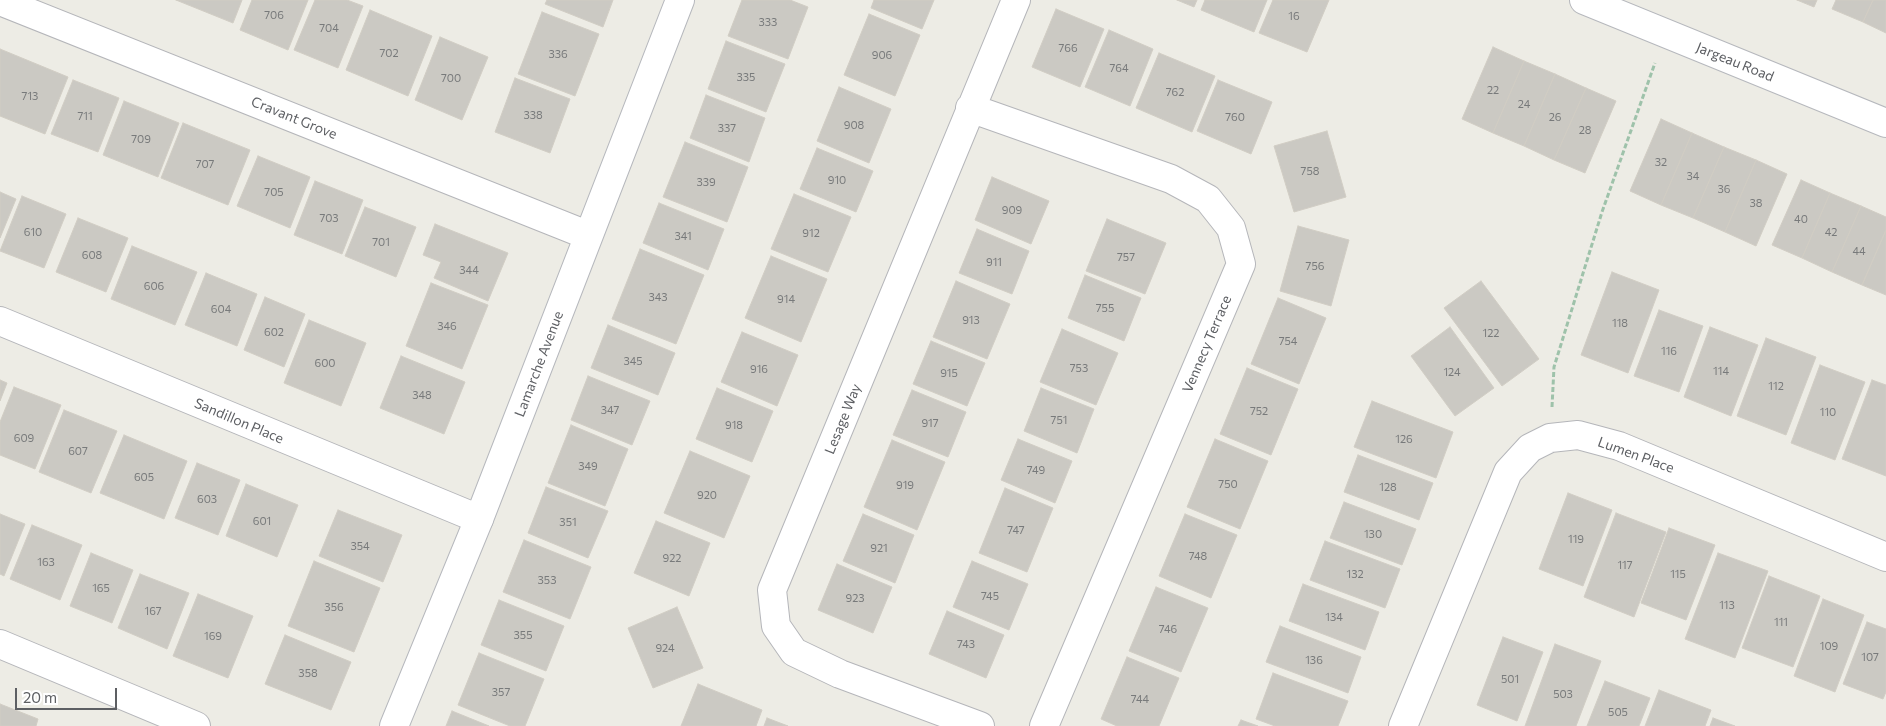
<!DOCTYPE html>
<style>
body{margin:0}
#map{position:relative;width:1886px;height:726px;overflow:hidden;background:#edece5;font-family:Commissioner,sans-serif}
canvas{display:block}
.scale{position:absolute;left:15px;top:688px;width:102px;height:22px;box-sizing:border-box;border:2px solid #5d5f63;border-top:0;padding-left:6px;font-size:15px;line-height:18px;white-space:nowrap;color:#5d5f63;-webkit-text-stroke:4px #fff;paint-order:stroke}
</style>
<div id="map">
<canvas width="1886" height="726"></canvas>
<div class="scale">20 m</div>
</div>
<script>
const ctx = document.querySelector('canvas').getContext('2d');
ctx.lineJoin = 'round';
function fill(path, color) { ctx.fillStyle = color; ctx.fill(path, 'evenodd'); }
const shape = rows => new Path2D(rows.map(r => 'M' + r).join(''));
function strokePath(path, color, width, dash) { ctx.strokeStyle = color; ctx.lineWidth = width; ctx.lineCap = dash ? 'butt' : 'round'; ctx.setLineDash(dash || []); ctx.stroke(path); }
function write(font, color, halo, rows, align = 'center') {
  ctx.font = font + ' Commissioner,sans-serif'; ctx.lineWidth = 4; ctx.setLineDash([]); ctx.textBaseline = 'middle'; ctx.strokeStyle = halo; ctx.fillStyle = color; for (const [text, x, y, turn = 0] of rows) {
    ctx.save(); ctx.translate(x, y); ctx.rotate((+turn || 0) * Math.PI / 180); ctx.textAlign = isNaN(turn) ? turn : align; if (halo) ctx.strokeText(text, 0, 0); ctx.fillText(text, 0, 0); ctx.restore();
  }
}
const building = shape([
 [176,0,242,0,233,23,176,0],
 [252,0,308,0,288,50,240,30,252,0],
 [315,0,347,0,363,6,338,68,294,50,315,0],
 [547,0,613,0,603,27,545,4,547,0],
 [742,0,790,0,808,7,788,59,728,36,742,0],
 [874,0,934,0,922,29,871,8,874,0],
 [1177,0,1197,0,1194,7,1177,0],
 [1205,0,1267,0,1254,32,1201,10,1205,0],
 [1273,0,1329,0,1307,52,1259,33,1273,0],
 [1797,0,1817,0,1814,7,1797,0],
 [1836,0,1873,0,1863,22,1832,9,1836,0],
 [1873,0,1886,0,1886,33,1863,22,1873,0],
 [1056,9,1104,29,1080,87,1032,67,1056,9],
 [370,10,432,36,408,96,346,70,370,10],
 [542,12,599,34,575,96,518,74,542,12],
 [869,14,920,35,895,96,844,75,869,14],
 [1109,30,1153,49,1130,106,1085,87,1109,30],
 [440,37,488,57,462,120,415,100,440,37],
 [726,41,785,64,766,112,708,89,726,41],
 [1493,47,1524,61,1493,133,1462,119,1493,47],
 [0,49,68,77,45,134,0,116,0,49],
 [1159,53,1215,76,1192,132,1136,108,1159,53],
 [1524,61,1555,74,1524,146,1493,133,1524,61],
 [1555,74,1586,88,1554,160,1524,146,1555,74],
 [515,78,570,99,550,153,495,132,515,78],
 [73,80,119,98,98,152,51,134,73,80],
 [1218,80,1272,102,1251,154,1197,131,1218,80],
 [839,87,891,109,869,163,817,141,839,87],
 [1586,88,1616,101,1585,173,1554,160,1586,88],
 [706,95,765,118,749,162,690,138,706,95],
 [124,101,179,123,158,177,103,155,124,101],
 [1661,119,1692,133,1661,205,1630,191,1661,119],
 [183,123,250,150,228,205,161,178,183,123],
 [1327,131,1346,197,1294,212,1274,146,1327,131],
 [1692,133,1724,147,1693,218,1661,205,1692,133],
 [685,142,748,167,727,222,663,197,685,142],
 [1724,147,1756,160,1725,232,1693,218,1724,147],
 [817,148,873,171,856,212,800,189,817,148],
 [258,156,310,177,290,228,237,206,258,156],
 [1756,160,1787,174,1756,246,1725,232,1756,160],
 [992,177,1049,201,1031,244,975,220,992,177],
 [1801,180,1830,193,1802,258,1772,245,1801,180],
 [315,181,363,200,342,254,294,235,315,181],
 [0,192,16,199,0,238,0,192],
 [1830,193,1861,206,1832,272,1802,258,1830,193],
 [794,194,851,217,828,272,771,249,794,194],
 [22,196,66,214,44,268,0,251,22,196],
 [659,203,724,229,708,270,643,243,659,203],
 [1861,206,1886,217,1886,230,1862,285,1832,272,1861,206],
 [365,207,416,227,396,277,345,256,365,207],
 [78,218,128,238,106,292,56,272,78,218],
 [1107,219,1166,243,1145,294,1086,271,1107,219],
 [435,224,508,253,488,301,434,278,441,262,423,255,435,224],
 [1298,226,1349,240,1331,306,1280,291,1298,226],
 [977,229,1029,251,1012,294,959,273,977,229],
 [1886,230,1886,295,1862,285,1886,230],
 [132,246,197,272,175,325,111,299,132,246],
 [640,249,704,275,676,344,612,319,640,249],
 [771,256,827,279,801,342,745,318,771,256],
 [1612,272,1659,290,1628,373,1581,355,1612,272],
 [206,273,257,294,237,346,185,325,206,273],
 [1085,275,1141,298,1124,341,1068,318,1085,275],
 [956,281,1010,304,987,359,933,337,956,281],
 [1481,281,1539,359,1502,386,1444,308,1481,281],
 [431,283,488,305,462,369,406,346,431,283],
 [265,297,305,314,284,367,244,350,265,297],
 [1278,298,1326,318,1299,384,1251,364,1278,298],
 [1659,310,1703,326,1679,392,1634,376,1659,310],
 [309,320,366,343,341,406,284,383,309,320],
 [608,325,675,353,658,395,591,368,608,325],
 [1450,327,1494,388,1455,416,1411,356,1450,327],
 [1710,327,1758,345,1731,416,1684,397,1710,327],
 [1062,329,1118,353,1096,405,1040,382,1062,329],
 [742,332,798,355,777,406,721,382,742,332],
 [1766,338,1816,357,1786,435,1737,416,1766,338],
 [931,341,985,363,967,406,913,384,931,341],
 [401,356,465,382,444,434,380,408,401,356],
 [1820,365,1865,382,1835,460,1791,443,1820,365],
 [1247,368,1298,389,1271,455,1220,434,1247,368],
 [588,376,650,401,632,445,571,420,588,376],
 [0,380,7,383,0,401,0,380],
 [1872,380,1886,385,1886,476,1842,459,1872,380],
 [14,387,61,405,35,469,0,455,0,422,14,387],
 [717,388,773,411,752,462,696,439,717,388],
 [1041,388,1094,409,1077,453,1024,431,1041,388],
 [912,390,966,412,948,457,893,435,912,390],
 [1372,401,1453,432,1436,478,1354,447,1372,401],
 [64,410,117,431,91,493,39,472,64,410],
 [571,425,628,449,605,506,548,483,571,425],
 [124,435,187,461,164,519,100,493,124,435],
 [1018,439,1072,461,1055,503,1001,480,1018,439],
 [1215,439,1268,461,1240,529,1187,507,1215,439],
 [892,440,945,462,917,530,864,507,892,440],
 [690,451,750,476,724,538,664,513,690,451],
 [1358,455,1433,483,1419,520,1344,492,1358,455],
 [197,463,240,480,218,535,175,518,197,463],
 [246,484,298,505,277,557,226,536,246,484],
 [546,487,608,511,588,558,528,533,546,487],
 [1005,488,1053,508,1027,572,979,553,1005,488],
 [1568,493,1612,510,1583,586,1539,569,1568,493],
 [1344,502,1416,529,1402,565,1330,538,1344,502],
 [338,510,402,535,383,582,319,556,338,510],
 [1616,513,1666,532,1634,617,1584,597,1616,513],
 [0,514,25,524,4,576,0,574,0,514],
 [863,514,914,535,895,583,843,561,863,514],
 [1185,514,1237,535,1211,598,1159,576,1185,514],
 [656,521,710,543,689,596,634,573,656,521],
 [32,525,82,545,60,600,10,579,32,525],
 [1669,528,1715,545,1686,620,1641,603,1669,528],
 [524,540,591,567,570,619,503,592,524,540],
 [1325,541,1400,569,1385,608,1310,580,1325,541],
 [91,553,133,570,112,623,70,606,91,553],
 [1718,553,1768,571,1735,658,1685,639,1718,553],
 [314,561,380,588,354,652,288,626,314,561],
 [972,561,1028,584,1009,630,953,607,972,561],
 [837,564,892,587,873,633,818,610,837,564],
 [140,574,189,593,167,649,118,628,140,574],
 [1769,576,1820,596,1793,667,1742,648,1769,576],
 [1303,584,1379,612,1365,650,1289,621,1303,584],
 [1156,587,1208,608,1181,672,1129,651,1156,587],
 [198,594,253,616,228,678,173,656,198,594],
 [1823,599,1864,615,1835,692,1794,676,1823,599],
 [499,600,564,626,546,671,481,645,499,600],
 [677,607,703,668,653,688,628,628,677,607],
 [947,611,1004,635,986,678,929,654,947,611],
 [1867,622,1886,629,1886,692,1883,699,1843,684,1867,622],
 [1280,626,1361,657,1348,693,1266,662,1280,626],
 [285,635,351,662,331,710,265,684,285,635],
 [1503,637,1543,652,1517,721,1477,705,1503,637],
 [1555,644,1601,661,1576,726,1525,726,1555,644],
 [479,653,544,679,525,726,510,726,458,705,479,653],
 [1127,657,1179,678,1159,726,1117,726,1101,719,1127,657],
 [1273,673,1348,701,1338,726,1275,726,1256,719,1273,673],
 [1605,681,1650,698,1639,726,1587,726,1605,681],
 [698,684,762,710,756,726,681,726,698,684],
 [1659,690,1711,710,1705,726,1645,726,1659,690],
 [0,704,38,719,36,726,0,726,0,704],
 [452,711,489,726,446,726,452,711],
 [767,718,788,726,764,726,767,718],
 [1713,718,1735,726,1710,726,1713,718],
 [1241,720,1258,726,1238,726,1241,720]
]);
fill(building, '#cbc9c3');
strokePath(building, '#d1cdc4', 1);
const street = shape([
 [0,1,587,235],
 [970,108,1171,179,1208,199,1231,228,1241,264,1044,726],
 [0,321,479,519],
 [0,644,196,726],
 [980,726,840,674,794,652,776,626,772,590,1016,0],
 [1403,726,1508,472,1530,448,1550,438,1578,435,1619,446,1886,557]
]);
const secondary = shape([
 [1584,0,1886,123],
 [394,726,479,519,680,0]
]);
strokePath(street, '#b5b6ba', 30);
strokePath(secondary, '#b6b8bd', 30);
strokePath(shape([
 [1552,407,1554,367,1602,212,1655,63]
]), '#9ec2aa', 3, [5, 2.5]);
strokePath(street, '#fff', 28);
strokePath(secondary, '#fff', 28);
write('11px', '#787a7b', null, [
 ["706",274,15],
 ["16",1294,16],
 ["333",768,22],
 ["704",329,28],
 ["766",1068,48],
 ["702",389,53],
 ["336",558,54],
 ["906",882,55],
 ["764",1119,68],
 ["335",746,77],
 ["700",451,78],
 ["22",1493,90],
 ["762",1175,92],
 ["713",30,96],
 ["24",1524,104],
 ["338",533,115],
 ["711",85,116],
 ["760",1235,117],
 ["26",1555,117],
 ["908",854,125],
 ["337",727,128],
 ["28",1585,130],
 ["709",141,139],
 ["32",1661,162],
 ["707",205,164],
 ["758",1310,171],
 ["34",1693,176],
 ["910",837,180],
 ["339",706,182],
 ["36",1724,189],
 ["705",274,192],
 ["38",1756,203],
 ["909",1012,210],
 ["703",329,218],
 ["40",1801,219],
 ["610",33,232],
 ["42",1831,232],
 ["912",811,233],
 ["341",683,236],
 ["701",381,242],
 ["44",1859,251],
 ["608",92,255],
 ["757",1126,257],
 ["911",994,262],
 ["756",1315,266],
 ["344",469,270],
 ["606",154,286],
 ["343",658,297],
 ["914",786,299],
 ["755",1105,308],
 ["604",221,309],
 ["913",971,320],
 ["118",1620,323],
 ["346",447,326],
 ["602",274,332],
 ["122",1491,333],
 ["754",1288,341],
 ["116",1669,351],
 ["345",633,361],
 ["600",325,363],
 ["753",1079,368],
 ["916",759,369],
 ["114",1721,371],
 ["124",1452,372],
 ["915",949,373],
 ["112",1776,386],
 ["348",422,395],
 ["347",610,410],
 ["752",1259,411],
 ["110",1828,412],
 ["751",1059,420],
 ["917",930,423],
 ["918",734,425],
 ["609",24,438],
 ["126",1404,439],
 ["607",78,451],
 ["349",588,466],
 ["749",1036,470],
 ["605",144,477],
 ["750",1228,484],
 ["919",905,485],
 ["128",1388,487],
 ["920",707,495],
 ["603",207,499],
 ["601",262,521],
 ["351",568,522],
 ["747",1016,530],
 ["130",1373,534],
 ["119",1576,539],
 ["354",360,546],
 ["921",879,548],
 ["748",1198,556],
 ["922",672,558],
 ["163",46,562],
 ["117",1625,565],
 ["132",1355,574],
 ["115",1678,574],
 ["353",547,580],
 ["165",101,588],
 ["745",990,596],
 ["923",855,598],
 ["113",1727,605],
 ["356",334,607],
 ["167",153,611],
 ["134",1334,617],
 ["111",1781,622],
 ["746",1168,629],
 ["355",523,635],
 ["169",213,636],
 ["743",966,644],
 ["109",1829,646],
 ["924",665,648],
 ["107",1870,657],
 ["136",1314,660],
 ["358",308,673],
 ["501",1510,679],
 ["357",501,692],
 ["503",1563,694],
 ["744",1140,699],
 ["505",1618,712]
]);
write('14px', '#5d5f63', '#fff', [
 ["Jargeau Road",1735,62,22],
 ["Cravant Grove",294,118,22],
 ["Vennecy Terrace",1207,344,-67],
 ["Lamarche Avenue",539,364,-69],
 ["Lesage Way",843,419,-68],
 ["Sandillon Place",239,421,23],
 ["Lumen Place",1636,455,20]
]);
</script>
